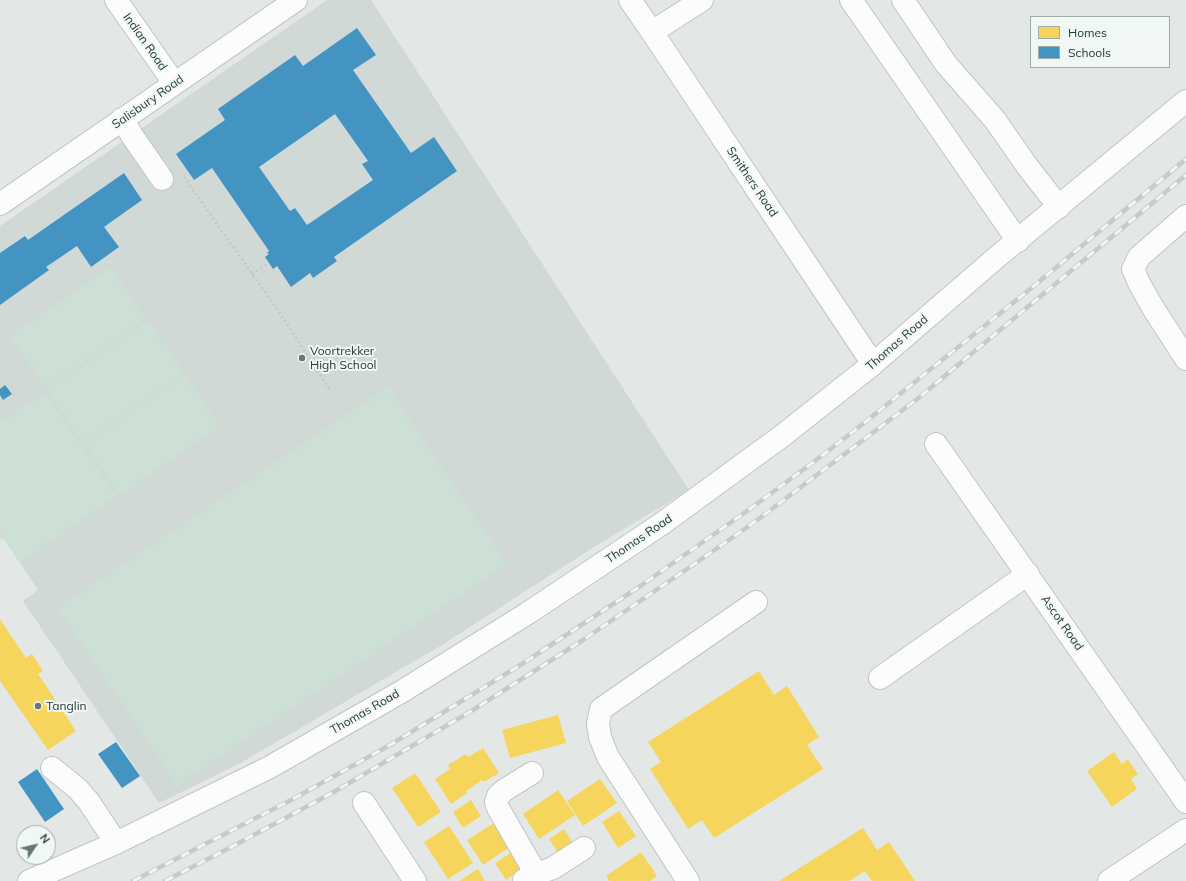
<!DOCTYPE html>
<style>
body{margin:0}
#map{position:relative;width:1186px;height:881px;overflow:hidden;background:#e3e8e7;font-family:Mulish,sans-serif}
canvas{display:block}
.legend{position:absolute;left:1030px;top:16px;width:140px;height:52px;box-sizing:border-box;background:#f1f7f5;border:1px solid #9eaba9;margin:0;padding:5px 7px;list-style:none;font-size:12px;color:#223a38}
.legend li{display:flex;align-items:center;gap:8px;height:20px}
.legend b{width:20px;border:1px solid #9eaba9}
.north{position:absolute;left:16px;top:825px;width:40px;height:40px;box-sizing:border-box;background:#f1f7f5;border:1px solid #9eaba9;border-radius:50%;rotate:55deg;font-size:11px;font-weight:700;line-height:16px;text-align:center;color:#223a38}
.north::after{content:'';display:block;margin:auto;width:14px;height:18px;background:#667775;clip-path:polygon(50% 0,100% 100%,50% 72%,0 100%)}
</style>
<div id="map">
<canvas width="1186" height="881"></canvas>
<ul class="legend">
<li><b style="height:11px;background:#f6d55c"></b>Homes</li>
<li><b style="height:11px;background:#4393c3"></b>Schools</li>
</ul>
<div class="north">N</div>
</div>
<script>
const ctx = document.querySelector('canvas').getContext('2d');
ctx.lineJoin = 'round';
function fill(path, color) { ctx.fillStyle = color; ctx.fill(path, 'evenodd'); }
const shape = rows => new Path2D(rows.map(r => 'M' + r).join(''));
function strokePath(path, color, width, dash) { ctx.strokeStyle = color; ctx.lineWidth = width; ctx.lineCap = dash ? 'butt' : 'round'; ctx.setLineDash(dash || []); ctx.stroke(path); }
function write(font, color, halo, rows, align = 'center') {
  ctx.font = font + ' Mulish,sans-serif'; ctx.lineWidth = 4; ctx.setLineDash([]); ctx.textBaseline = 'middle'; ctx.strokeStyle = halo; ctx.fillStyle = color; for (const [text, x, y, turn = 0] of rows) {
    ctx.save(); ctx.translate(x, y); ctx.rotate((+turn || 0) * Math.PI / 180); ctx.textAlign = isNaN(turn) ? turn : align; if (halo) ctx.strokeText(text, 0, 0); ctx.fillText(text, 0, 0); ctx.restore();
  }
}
fill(shape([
 [327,0,371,0,689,490,594,547,442,645,239,764,159,803,23,601,38,590,3,538,0,539,0,226]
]), '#d1d9d7');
fill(shape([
 [111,267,146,319,46,388,10,336],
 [148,321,184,373,83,442,47,390],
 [185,374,220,426,120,495,84,444],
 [388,387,507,564,177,785,58,608],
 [45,392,116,496,20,562,0,532,0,423]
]), '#cce0d6');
fill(shape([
 [0,619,26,658,32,654,43,671,38,674,76,731,48,750,0,681],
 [759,671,774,695,787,686,819,737,807,745,823,769,714,838,702,820,688,829,650,769,661,762,648,742],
 [558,715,566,743,510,758,502,730],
 [483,748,499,773,484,782,482,780,466,791,467,793,451,804,435,779,450,769,448,765,466,754,468,757],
 [1114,752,1122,764,1128,759,1138,774,1131,779,1137,789,1112,807,1087,771],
 [415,773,441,812,418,827,392,788],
 [600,779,617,803,583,826,567,801],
 [558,790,575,815,539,839,523,814],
 [471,800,481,816,463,828,453,812],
 [619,811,636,836,618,848,602,822],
 [497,821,513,845,483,865,467,840],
 [449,826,473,863,448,879,424,842],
 [863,828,877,850,889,842,915,881,872,881,865,871,849,881,779,881],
 [564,829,575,846,560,856,549,839],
 [514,851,524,867,506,880,495,863],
 [641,852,657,876,650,881,609,881,606,876],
 [478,869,485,881,459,881]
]), '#f6d55c');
fill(shape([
 [357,28,376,55,353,70,411,153,434,137,457,171,334,257,337,261,313,278,310,273,291,287,277,266,273,269,265,257,269,254,267,253,269,251,212,168,194,180,176,154,225,120,218,109,295,55,303,66],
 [335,114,368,161,362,164,373,180,307,225,295,208,290,211,259,167],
 [124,173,142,200,104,227,119,247,91,267,77,246,46,267,49,270,0,305,0,253,25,236,28,240],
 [5,385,12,394,3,400,0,395,0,389],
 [116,742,140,776,122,788,98,754],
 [37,769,64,809,45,822,18,782]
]), '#4393c3');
const minor = shape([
 [116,0,174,83],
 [630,0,652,32,873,364],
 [851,0,1018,241],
 [903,0,946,64,995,120,1027,166,1059,207],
 [652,32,702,0],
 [122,119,133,137,162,179],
 [0,204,296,0],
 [1186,216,1139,257,1133,269,1139,283,1153,308,1186,359],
 [936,444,1186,802],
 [880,678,1028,574],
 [52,768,78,789,89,802,116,843],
 [532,773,503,791,498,796,496,802,498,808,536,874],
 [364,803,415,881],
 [524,880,536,874,553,868,584,848],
 [29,881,116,843,270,767,401,692,528,613,660,525,782,436,873,364,997,257,1186,101],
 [688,881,608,757,600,737,598,723,601,709,756,602],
 [1109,881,1186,830]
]);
strokePath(minor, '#c0c5c4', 24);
strokePath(shape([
 [184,177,286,322,331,392],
 [252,274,269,263]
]), '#c0c8c8', 2.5, [2, 3]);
strokePath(minor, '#fbfcfb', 22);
const rail = shape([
 [133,881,293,799,390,745,522,664,639,587,747,511,815,461,859,427,1029,290,1186,159],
 [165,881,235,845,332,793,473,710,583,640,706,556,756,521,916,400,1186,175]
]);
strokePath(rail, '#c6cac9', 4.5);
strokePath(rail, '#f1f7f5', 3, [9]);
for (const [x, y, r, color] of [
 [302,358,4,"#667775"],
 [38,706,4,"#667775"]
]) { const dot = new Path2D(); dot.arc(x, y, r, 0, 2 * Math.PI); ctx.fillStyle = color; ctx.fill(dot); strokePath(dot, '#f1f7f5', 1.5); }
write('12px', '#223a38', '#f1f7f5', [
 ["Indian Road",145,42,55],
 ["Salisbury Road",148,102,-35],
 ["Smithers Road",752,182,56],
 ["Thomas Road",897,343,-41],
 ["Thomas Road",639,539,-34],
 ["Ascot Road",1062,623,55],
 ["Thomas Road",365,712,-30]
]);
write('12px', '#223a38', '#f1f7f5', [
 ["Voortrekker",310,351],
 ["High School",310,365],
 ["Tanglin",46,706]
], 'left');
</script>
